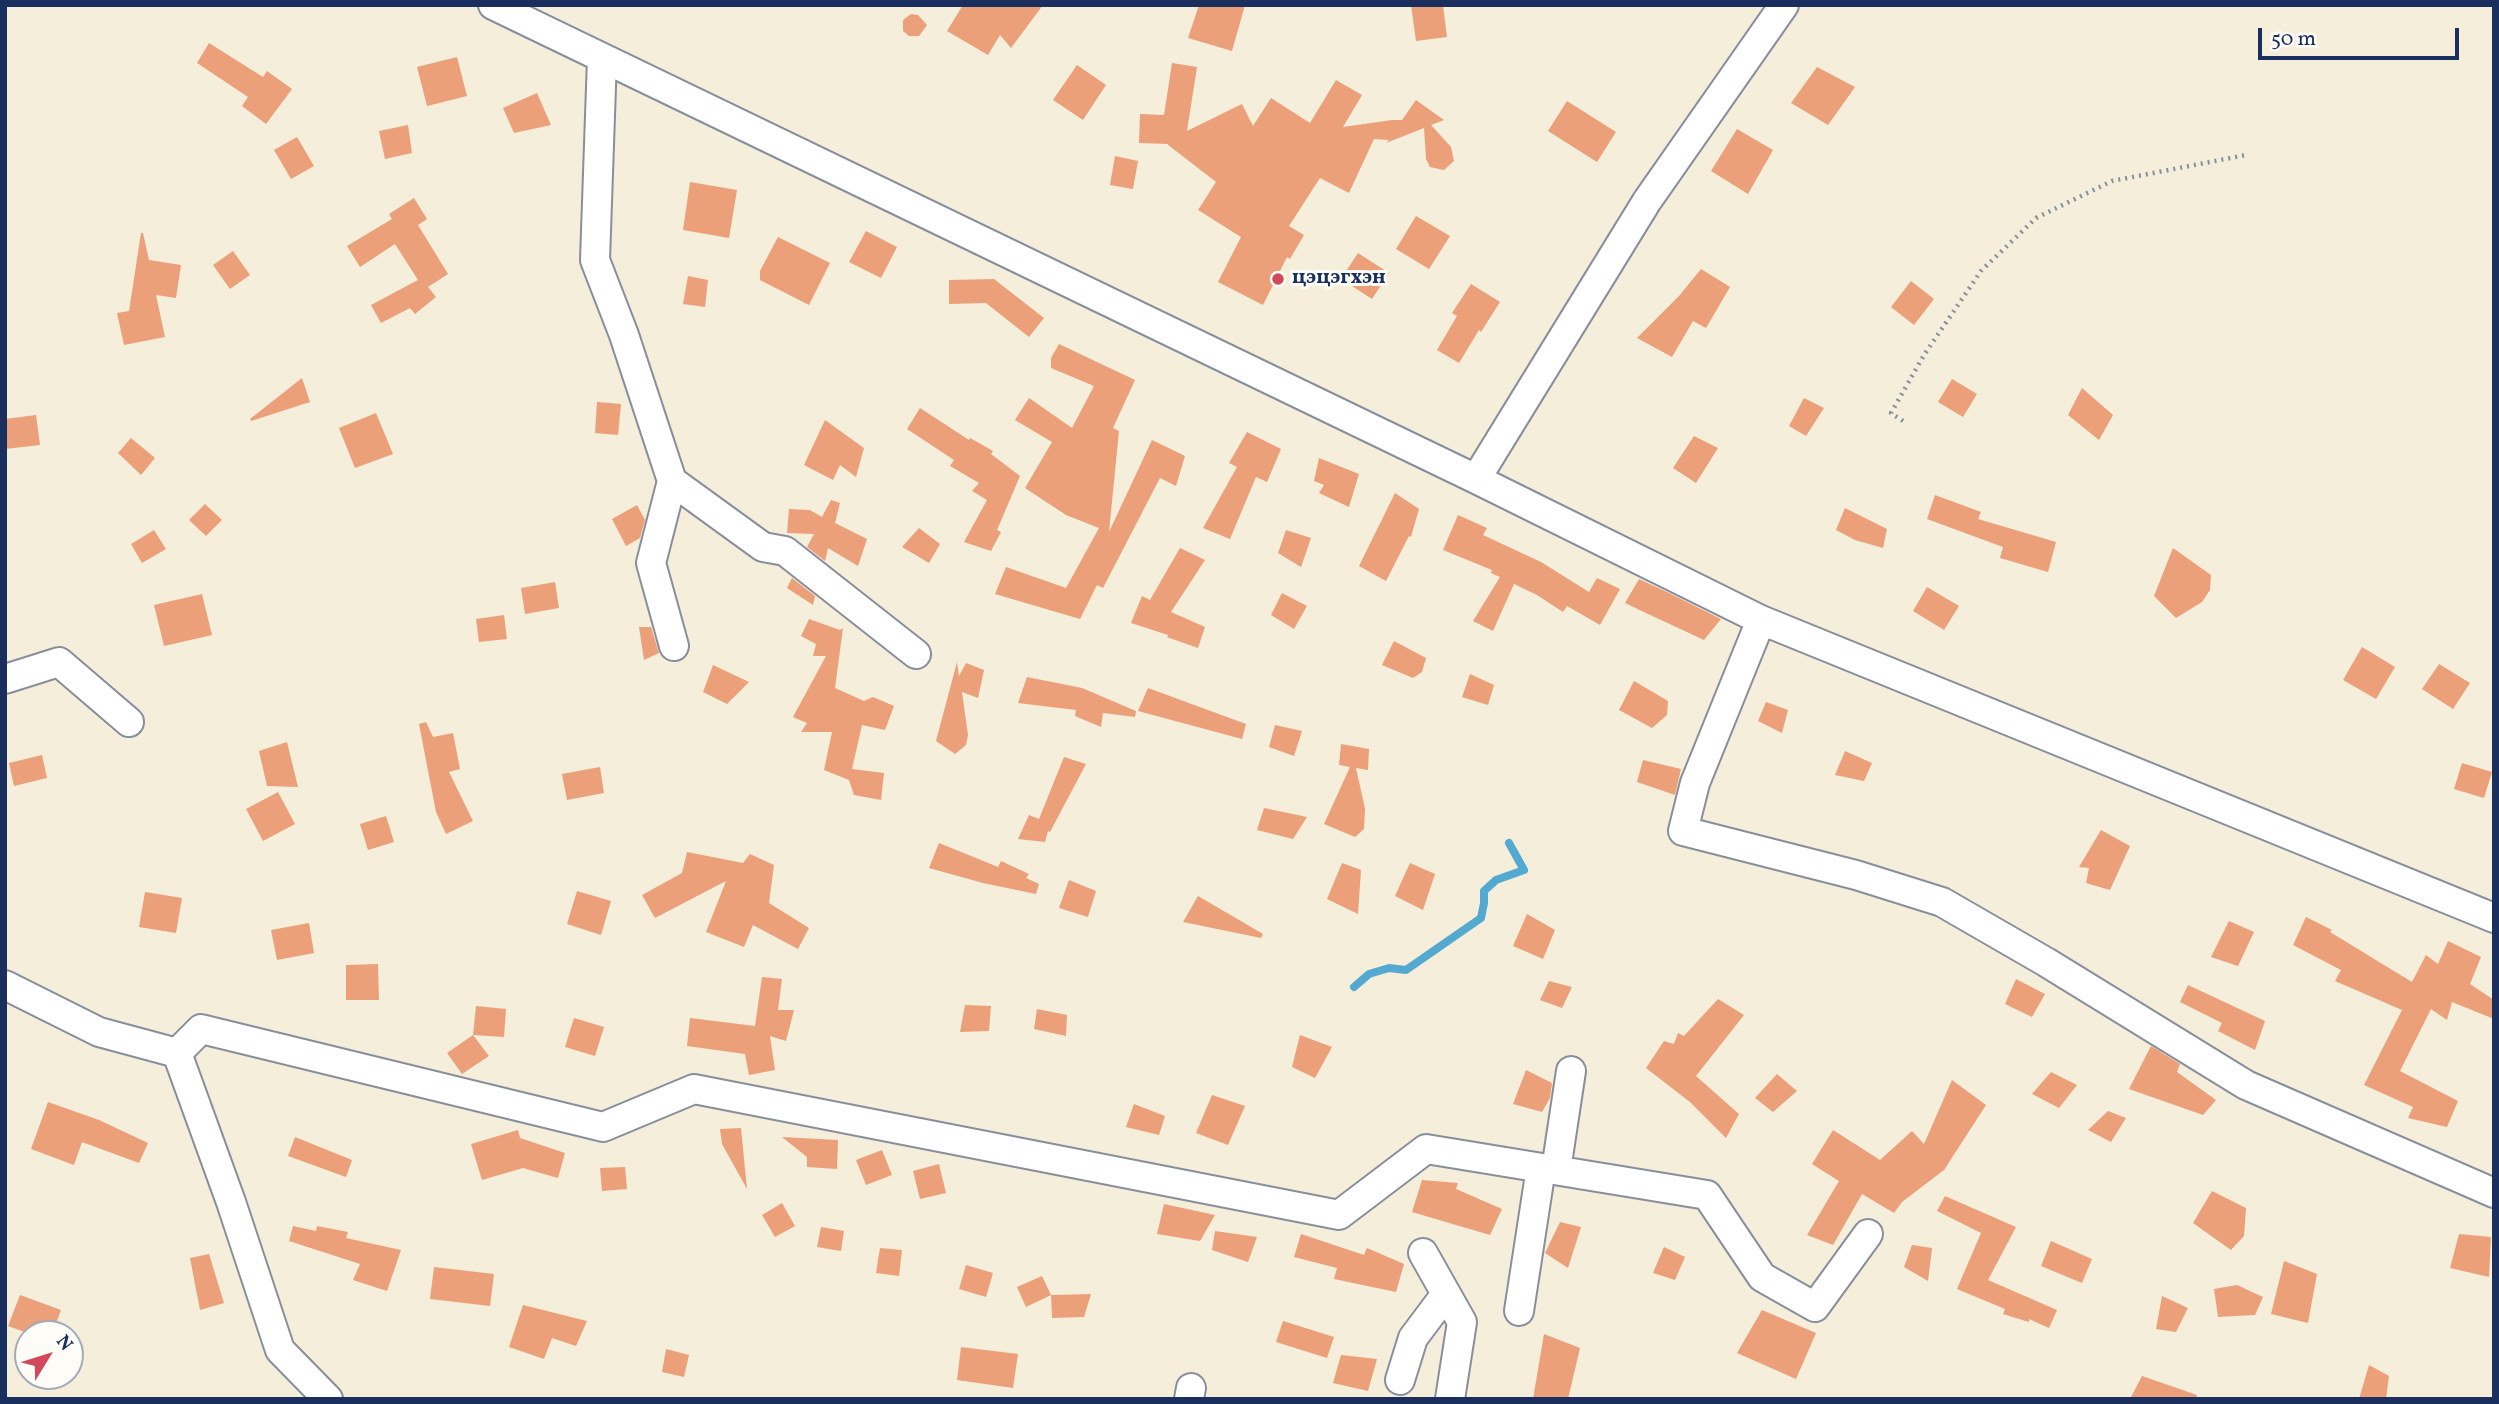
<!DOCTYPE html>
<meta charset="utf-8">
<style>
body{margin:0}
#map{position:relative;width:2499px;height:1404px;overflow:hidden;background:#f4eedb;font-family:Vollkorn,serif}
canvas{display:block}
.frame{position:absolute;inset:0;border:7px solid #1b2f5e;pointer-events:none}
.north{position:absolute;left:14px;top:1320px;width:70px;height:70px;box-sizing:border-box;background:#fdfcf7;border:2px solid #a3aaba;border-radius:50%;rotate:52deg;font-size:19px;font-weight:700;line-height:28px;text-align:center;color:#1b2f5e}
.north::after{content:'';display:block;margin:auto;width:24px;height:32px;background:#d1495b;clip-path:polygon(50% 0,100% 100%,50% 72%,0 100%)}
.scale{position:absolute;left:2258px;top:28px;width:201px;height:32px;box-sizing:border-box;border:4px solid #1b2f5e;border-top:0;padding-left:9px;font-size:21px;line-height:24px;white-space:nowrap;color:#1b2f5e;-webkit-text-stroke:5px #fdfcf7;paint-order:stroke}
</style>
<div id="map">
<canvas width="2499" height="1404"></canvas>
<div class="frame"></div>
<div class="north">N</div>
<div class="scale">50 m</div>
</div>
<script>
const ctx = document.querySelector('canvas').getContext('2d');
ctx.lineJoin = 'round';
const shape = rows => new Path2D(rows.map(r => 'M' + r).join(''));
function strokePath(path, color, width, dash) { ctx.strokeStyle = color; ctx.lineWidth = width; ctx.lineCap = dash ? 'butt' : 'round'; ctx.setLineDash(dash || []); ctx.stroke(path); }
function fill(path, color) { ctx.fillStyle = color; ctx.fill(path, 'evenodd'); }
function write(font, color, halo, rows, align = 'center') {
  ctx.font = font + ' Vollkorn,serif'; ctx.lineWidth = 6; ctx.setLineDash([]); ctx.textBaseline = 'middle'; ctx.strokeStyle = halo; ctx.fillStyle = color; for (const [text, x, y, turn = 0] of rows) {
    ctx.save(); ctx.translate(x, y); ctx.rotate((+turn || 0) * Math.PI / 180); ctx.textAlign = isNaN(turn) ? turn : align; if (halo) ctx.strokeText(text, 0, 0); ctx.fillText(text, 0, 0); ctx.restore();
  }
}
strokePath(shape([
 [1354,987,1369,974,1389,968,1406,970,1481,918,1484,903,1484,891,1496,880,1524,870,1509,843]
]), '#54a9d0', 8);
fill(shape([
 [963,5,1043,5,1011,48,1000,35,988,55,947,31],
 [1199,5,1245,5,1232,51,1188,38],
 [1411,5,1443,5,1447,37,1416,41],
 [911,14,918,15,927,25,919,36,909,36,903,31,903,20],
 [209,43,263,77,267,71,292,89,266,124,242,106,248,97,197,63],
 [457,57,467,96,427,106,417,67],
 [1172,63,1197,67,1187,131,1242,104,1253,126,1271,98,1310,123,1336,80,1362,95,1343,127,1392,120,1402,120,1416,100,1444,120,1431,125,1451,147,1454,161,1444,170,1430,167,1426,159,1424,128,1386,143,1389,140,1374,139,1349,193,1320,178,1289,226,1304,235,1290,259,1287,257,1263,305,1218,282,1241,237,1198,210,1216,182,1167,144,1139,143,1140,114,1164,115],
 [1077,65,1106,85,1083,120,1053,100],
 [1817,67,1855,87,1828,125,1791,103],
 [537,93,551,125,514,133,503,108],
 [1567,101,1616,132,1597,162,1548,131],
 [408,125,412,153,385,159,379,131],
 [1737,129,1773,150,1748,194,1711,171],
 [297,137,314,166,291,179,274,150],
 [1115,156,1138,161,1133,189,1110,185],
 [690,182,737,190,729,238,683,230],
 [414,198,427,219,418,225,448,274,428,287,436,297,415,314,410,308,381,323,371,305,418,280,395,244,360,267,347,246,392,219,389,214],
 [1416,216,1450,236,1429,269,1396,249],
 [866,231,897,247,881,278,849,262],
 [141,233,143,233,149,260,181,265,176,298,156,295,165,337,124,345,117,313,129,311],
 [778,237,830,263,809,305,760,280,760,271],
 [233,251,250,275,230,289,213,265],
 [1358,253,1389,273,1372,299,1341,279],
 [1701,269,1730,287,1706,328,1693,321,1672,357,1637,338,1679,296],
 [688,276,708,280,705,307,683,304],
 [994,279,1044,318,1029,337,986,303,949,304,949,280],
 [1911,281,1934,299,1914,325,1891,307],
 [1471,284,1500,302,1481,332,1479,330,1459,363,1437,350,1457,316,1452,313],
 [1059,344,1135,380,1113,428,1119,431,1109,532,1152,440,1185,456,1176,486,1160,478,1103,588,1097,585,1080,619,995,594,1006,567,1066,588,1099,528,1066,515,1025,488,1052,442,1015,420,1029,398,1072,428,1094,386,1051,368,1051,358],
 [302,378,310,402,251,421,250,419],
 [1952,379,1977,394,1963,417,1938,402],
 [2082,388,2113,415,2099,440,2068,415],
 [1804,398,1824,408,1806,436,1789,426],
 [597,402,621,404,618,435,595,433],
 [920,408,969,440,970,438,993,451,991,454,1020,476,997,530,1001,532,991,551,964,542,987,500,972,491,979,483,950,466,954,460,907,429],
 [376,413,393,454,355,468,339,428],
 [36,415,40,445,5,449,5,419],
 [825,420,864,448,856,477,840,465,833,480,804,465],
 [1247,432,1281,449,1267,482,1256,477,1230,539,1203,528,1237,467,1229,463],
 [1694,436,1718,448,1696,483,1673,468],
 [131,438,155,458,141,475,118,453],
 [1319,458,1359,474,1349,507,1319,493,1324,485,1314,481],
 [1395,493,1419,509,1411,537,1409,536,1386,581,1359,566],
 [1935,495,1981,512,1978,519,2056,542,2048,572,2000,558,2003,547,1927,519],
 [831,500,840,503,835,523,867,539,858,566,828,548,825,561,807,547,814,534,787,533,789,509,810,510,822,517],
 [205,504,222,520,206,536,189,520],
 [637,505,645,520,640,538,626,546,612,519],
 [1845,508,1887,529,1883,548,1855,540,1836,530],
 [1458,515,1487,528,1483,535,1541,562,1589,592,1597,578,1620,589,1600,625,1567,606,1563,612,1537,595,1514,584,1493,631,1473,621,1500,577,1491,573,1492,570,1443,550],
 [919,528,940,544,929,563,902,547],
 [154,530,166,549,142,563,131,544],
 [1286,530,1311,538,1301,567,1278,553],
 [1180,548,1205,560,1171,612,1205,627,1198,648,1167,637,1168,635,1131,623,1142,596,1150,600],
 [2173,548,2211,575,2210,590,2202,602,2176,618,2154,596],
 [792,578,815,596,813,605,787,588],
 [1639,579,1669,593,1721,619,1704,640,1646,613,1625,603],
 [555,582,559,608,525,614,521,588],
 [1927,587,1959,606,1944,630,1913,611],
 [1282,593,1307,606,1294,629,1271,615],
 [202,594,212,635,164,646,154,605],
 [504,615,507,639,479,642,476,619],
 [809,619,840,630,843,628,835,688,864,701,873,697,894,706,885,730,862,725,852,769,884,773,881,800,854,795,849,780,824,770,832,732,801,732,807,723,793,717,826,656,813,656,816,644,801,636],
 [639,627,651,627,659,653,644,660],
 [1394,641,1426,658,1422,672,1413,678,1382,665],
 [2362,647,2395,667,2376,699,2343,680],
 [957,662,959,676,966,663,984,670,978,698,962,692,968,735,966,745,955,754,936,741],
 [2439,664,2470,683,2453,709,2422,689],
 [713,665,749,682,727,704,703,692],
 [1470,674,1494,685,1488,705,1462,697],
 [1027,677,1082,688,1136,711,1135,717,1103,713,1101,727,1075,716,1076,710,1018,703],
 [1634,681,1668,701,1667,715,1652,728,1619,710],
 [1148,688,1246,724,1242,739,1138,711],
 [1766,702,1788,710,1782,733,1758,721],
 [426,722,433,737,453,733,460,769,449,772,473,821,446,834,436,812,419,724],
 [1275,725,1302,731,1294,756,1269,747],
 [287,742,298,787,267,786,259,751],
 [1341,744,1369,749,1368,770,1356,768,1365,809,1364,829,1355,837,1324,824,1350,767,1339,765],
 [1845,751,1872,763,1864,781,1835,775],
 [42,755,47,778,14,786,9,763],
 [1064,757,1086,764,1050,832,1048,831,1045,842,1018,839,1029,815,1039,819],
 [1643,760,1681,769,1675,795,1637,782],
 [2462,763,2492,772,2484,798,2454,789],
 [600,767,604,793,567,800,562,774],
 [278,792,295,824,263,841,246,809],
 [1264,808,1307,817,1293,839,1257,830],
 [386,816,394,842,368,850,360,824],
 [2101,830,2130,846,2110,890,2086,883,2089,868,2079,867],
 [939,843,998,867,1001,861,1029,874,1026,878,1039,884,1036,894,983,883,929,868],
 [687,852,743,863,750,854,774,865,769,903,809,928,798,949,753,925,744,947,706,932,726,881,655,918,642,895,682,873],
 [1342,863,1361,870,1358,914,1327,899],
 [1410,863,1435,874,1423,910,1395,896],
 [1069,880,1096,891,1088,917,1059,908],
 [577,891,611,901,601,935,567,924],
 [145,892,182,898,176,933,139,927],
 [1198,896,1263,934,1261,938,1183,922],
 [1527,914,1555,930,1543,959,1513,946],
 [2306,917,2332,930,2330,932,2412,982,2426,955,2438,964,2448,941,2481,957,2470,984,2494,1000,2494,1019,2452,1002,2447,1020,2431,1009,2400,1071,2458,1101,2447,1127,2408,1118,2413,1107,2364,1085,2402,1010,2335,981,2341,970,2293,945],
 [2229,921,2254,932,2238,966,2211,957],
 [309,923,314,953,277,960,271,930],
 [378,964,379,1000,346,1000,346,965],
 [762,977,782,979,778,1010,794,1010,786,1041,770,1036,775,1070,749,1075,745,1054,687,1046,690,1018,755,1026],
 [2016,979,2045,994,2032,1017,2005,1004],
 [1549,981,1572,987,1562,1008,1540,1000],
 [2188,985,2265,1021,2255,1050,2218,1031,2222,1023,2180,1002],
 [1718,999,1744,1015,1696,1076,1739,1114,1726,1138,1690,1102,1646,1068,1664,1041,1674,1044,1678,1033,1684,1036],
 [965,1005,991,1006,989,1031,960,1032],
 [476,1006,506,1009,504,1037,473,1035],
 [1037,1009,1067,1015,1066,1036,1034,1029],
 [574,1018,604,1027,595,1056,565,1047],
 [473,1035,489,1056,462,1074,447,1053],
 [1300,1035,1332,1047,1315,1078,1292,1067],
 [2151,1046,2180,1064,2177,1072,2216,1100,2203,1115,2129,1089],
 [1526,1070,1552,1083,1550,1098,1542,1112,1513,1104],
 [2051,1072,2077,1085,2059,1108,2032,1094],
 [1777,1074,1797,1091,1773,1112,1755,1098],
 [1952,1080,1986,1105,1944,1170,1902,1202,1894,1213,1862,1194,1833,1245,1807,1235,1839,1181,1812,1164,1833,1130,1880,1160,1912,1131,1924,1144],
 [1212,1095,1245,1106,1228,1145,1196,1133],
 [48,1102,99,1120,148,1143,139,1163,82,1142,74,1165,31,1149],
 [1134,1104,1165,1116,1159,1135,1126,1127],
 [2108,1111,2126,1118,2111,1142,2088,1130],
 [741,1128,747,1189,722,1144,720,1129],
 [518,1130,520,1138,565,1153,558,1178,523,1168,482,1180,471,1144],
 [295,1137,352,1160,346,1177,288,1156],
 [782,1137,838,1140,837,1169,807,1167,807,1157],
 [882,1150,892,1175,866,1185,856,1160],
 [939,1164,946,1193,920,1199,913,1171],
 [625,1167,627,1189,602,1191,600,1168],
 [1422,1180,1458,1183,1456,1189,1502,1209,1490,1235,1412,1212],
 [2212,1191,2246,1208,2244,1236,2231,1250,2193,1223],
 [1945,1196,2016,1227,1988,1280,2057,1310,2049,1328,2029,1319,2029,1322,2003,1314,2005,1309,1957,1289,1981,1233,1937,1211],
 [782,1203,795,1226,775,1237,762,1215],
 [1164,1204,1215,1215,1200,1241,1157,1234],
 [1560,1222,1581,1227,1568,1268,1545,1253],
 [293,1226,316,1231,317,1226,348,1232,346,1238,401,1250,387,1291,353,1280,360,1264,289,1241],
 [821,1227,844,1231,841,1251,817,1247],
 [1215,1231,1257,1237,1248,1262,1212,1250],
 [1301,1234,1364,1255,1367,1248,1404,1264,1396,1292,1334,1279,1337,1268,1294,1257],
 [2459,1234,2491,1237,2489,1277,2450,1268],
 [2051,1241,2092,1259,2082,1283,2041,1266],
 [1912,1245,1932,1248,1928,1281,1904,1267],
 [1664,1247,1685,1257,1675,1280,1653,1273],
 [880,1248,902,1250,899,1276,876,1273],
 [209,1254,224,1303,200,1310,190,1258],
 [2284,1261,2317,1274,2308,1323,2271,1314],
 [966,1265,993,1273,986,1297,959,1289],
 [434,1267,494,1274,490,1306,430,1299],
 [1042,1276,1051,1295,1026,1307,1017,1287],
 [2237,1285,2263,1297,2255,1315,2218,1317,2214,1289],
 [1091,1294,1084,1317,1052,1318,1051,1295],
 [20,1295,61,1310,52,1334,30,1334,8,1326],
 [2162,1296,2188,1308,2176,1332,2156,1329],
 [523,1305,587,1321,576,1346,552,1338,544,1359,509,1347],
 [1762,1310,1816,1333,1796,1379,1737,1353],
 [1283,1321,1334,1337,1327,1358,1276,1342],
 [1544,1334,1580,1348,1568,1399,1533,1399],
 [961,1347,1018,1354,1013,1388,957,1380],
 [666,1349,689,1355,684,1377,662,1372],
 [1341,1355,1377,1359,1368,1391,1333,1383],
 [2369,1365,2389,1376,2386,1399,2359,1399],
 [2142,1376,2197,1395,2196,1399,2130,1399]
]), '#eba07a');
const minor = shape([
 [493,5,1476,479,1761,620,2494,918],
 [602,58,595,260,624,335,672,481,651,563,674,646],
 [1476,479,1647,201,1784,5],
 [672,481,763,547,785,551,916,654],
 [1761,620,1695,783,1683,831,1856,875,1942,902,2046,962,2246,1085,2494,1193],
 [5,679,59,662,129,722],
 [5,985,99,1032,177,1053,231,1202,280,1350,328,1399],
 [177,1053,201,1029,603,1127,694,1089,1339,1215,1426,1149,1707,1195,1762,1277,1815,1307,1868,1234],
 [1556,1170,1571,1071],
 [1423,1253,1462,1322,1450,1399],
 [1519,1311,1541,1168],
 [1400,1380,1413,1338,1446,1294],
 [1189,1399,1191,1388]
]);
strokePath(minor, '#888e9c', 32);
strokePath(shape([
 [1903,421,1891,413,1924,355,1981,271,2036,218,2112,181,2246,155]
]), '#888e9c', 4.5, [2, 5]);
strokePath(minor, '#fff', 28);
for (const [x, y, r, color] of [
 [1278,279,7,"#d1495b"]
]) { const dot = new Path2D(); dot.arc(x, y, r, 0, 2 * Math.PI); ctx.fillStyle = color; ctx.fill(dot); strokePath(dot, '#fdfcf7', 2.5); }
write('bold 21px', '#1b2f5e', '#fdfcf7', [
 ["цэцэгхэн",1292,279]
], 'left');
</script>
